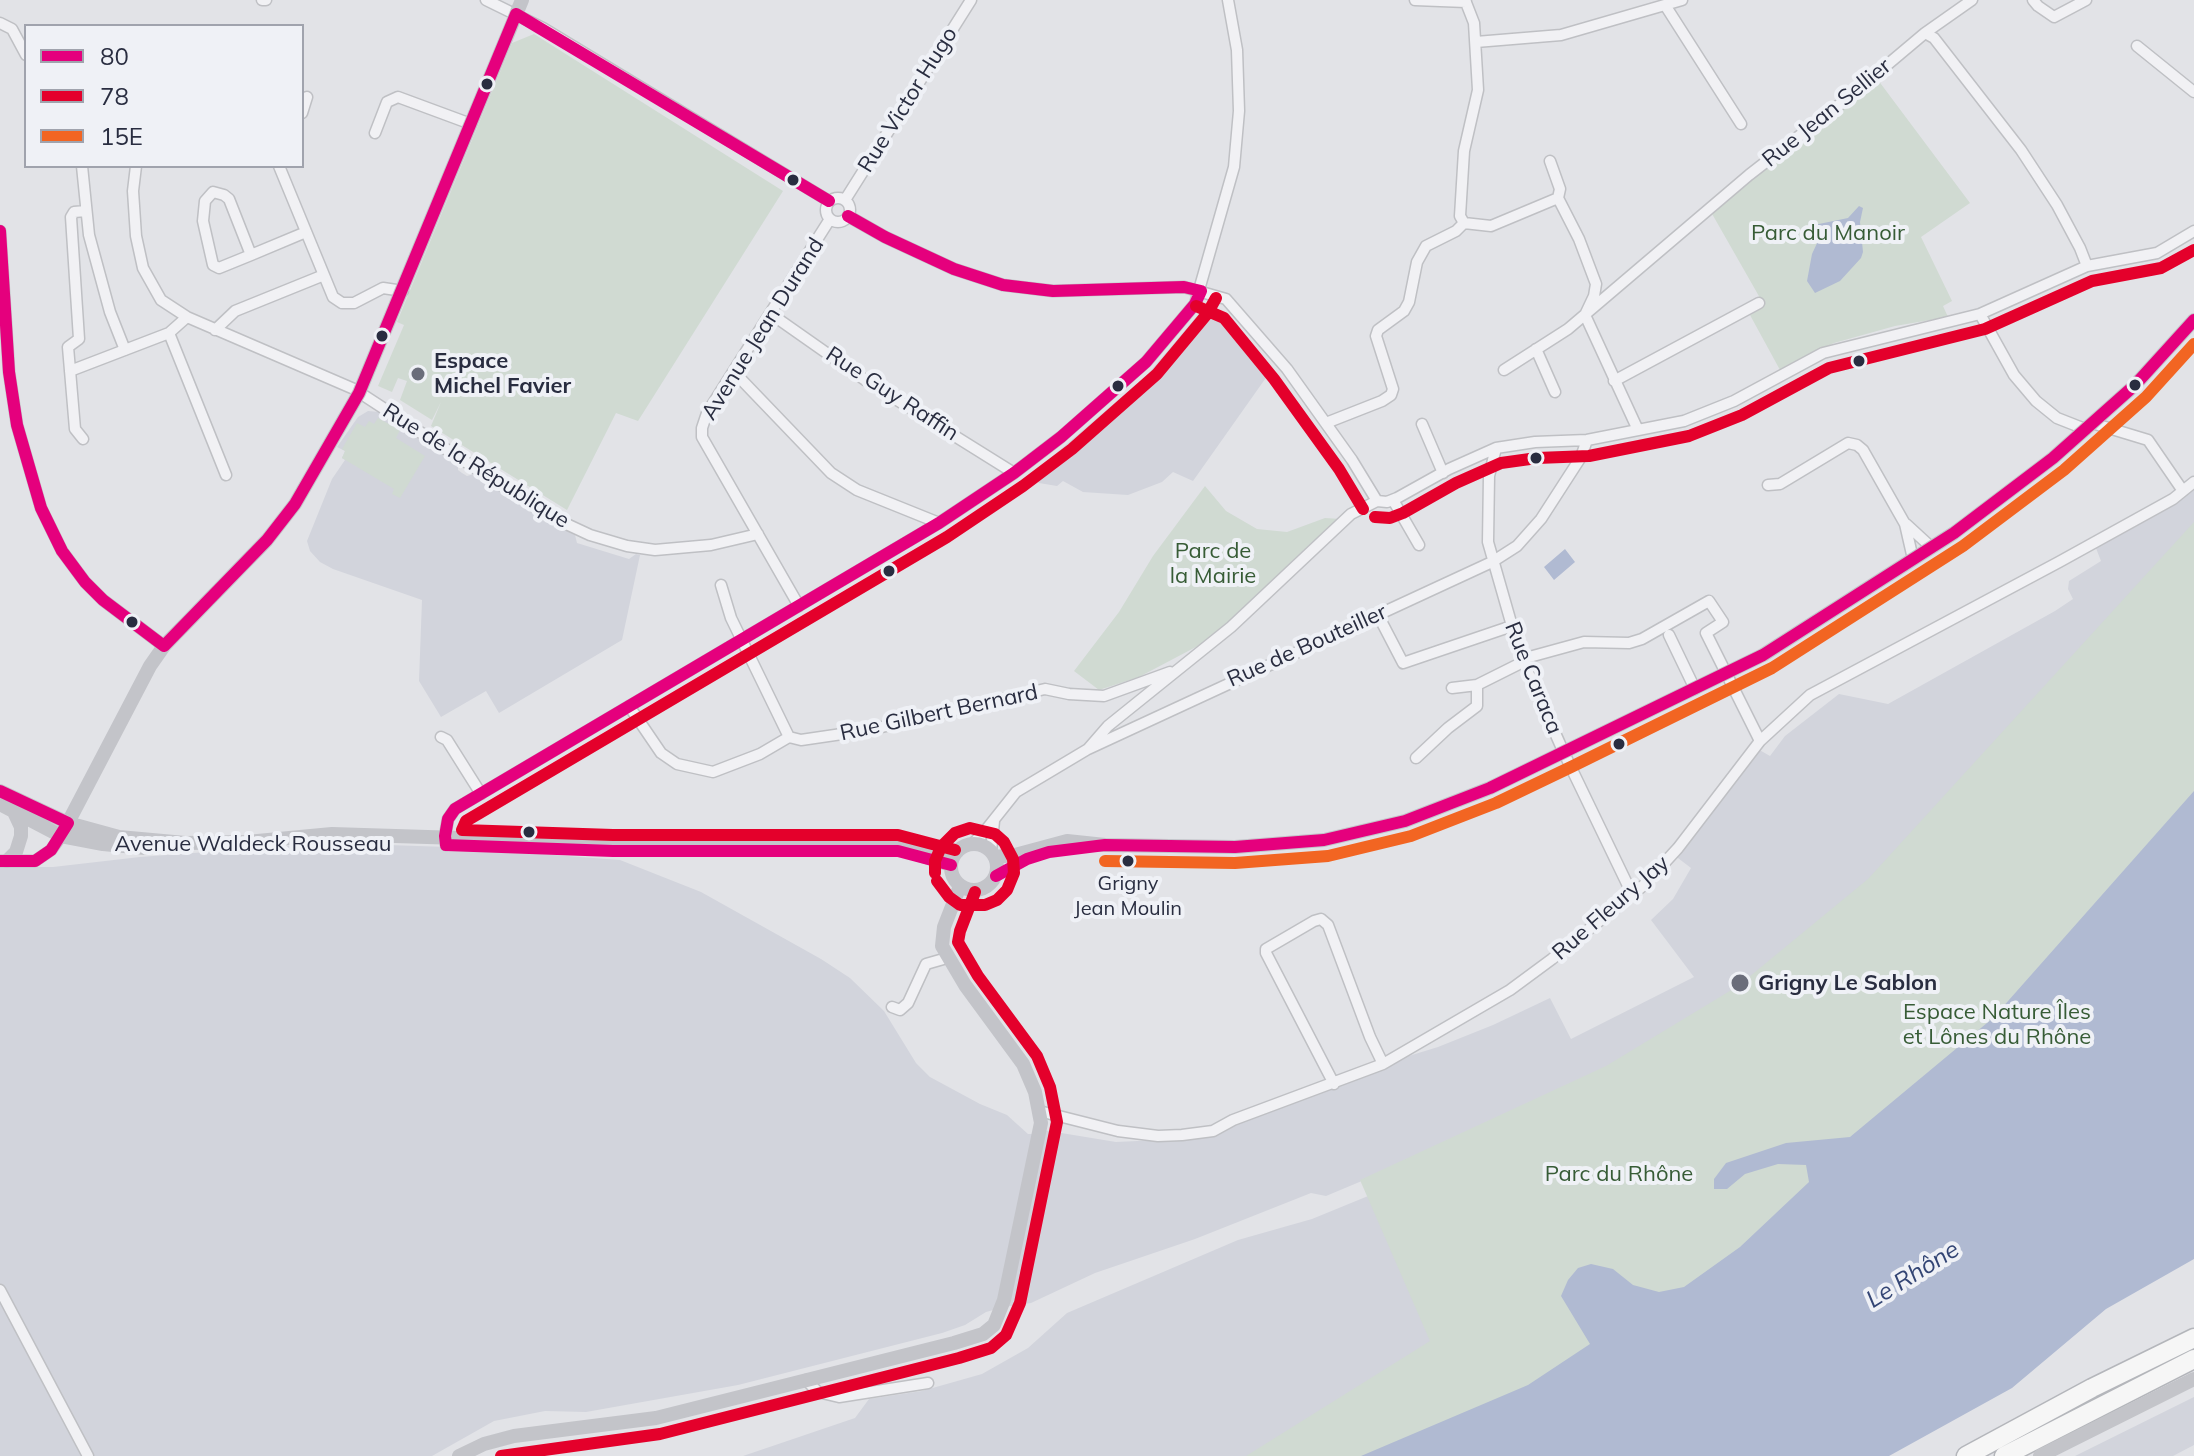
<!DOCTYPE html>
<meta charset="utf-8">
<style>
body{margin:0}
#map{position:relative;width:2194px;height:1456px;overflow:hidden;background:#e2e3e7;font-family:Mulish,sans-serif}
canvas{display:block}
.legend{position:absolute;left:24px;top:24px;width:280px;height:144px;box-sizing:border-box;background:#eff1f6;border:2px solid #a0a3ad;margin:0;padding:10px 14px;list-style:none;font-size:24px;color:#292d40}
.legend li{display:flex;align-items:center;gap:16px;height:40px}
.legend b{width:40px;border:2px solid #a0a3ad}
</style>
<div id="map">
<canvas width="2194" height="1456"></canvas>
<ul class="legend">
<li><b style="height:10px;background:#e5007d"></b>80</li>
<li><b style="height:10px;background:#e4002b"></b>78</li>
<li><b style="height:10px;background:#f26522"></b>15E</li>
</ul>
</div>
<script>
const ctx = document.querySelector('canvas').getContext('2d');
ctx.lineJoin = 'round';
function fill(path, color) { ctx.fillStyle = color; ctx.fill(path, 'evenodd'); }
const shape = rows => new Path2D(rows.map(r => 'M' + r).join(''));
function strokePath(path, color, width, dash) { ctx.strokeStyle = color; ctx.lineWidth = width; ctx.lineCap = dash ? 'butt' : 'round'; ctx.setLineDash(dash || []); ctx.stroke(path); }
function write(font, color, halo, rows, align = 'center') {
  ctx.font = font + ' Mulish,sans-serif'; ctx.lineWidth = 8; ctx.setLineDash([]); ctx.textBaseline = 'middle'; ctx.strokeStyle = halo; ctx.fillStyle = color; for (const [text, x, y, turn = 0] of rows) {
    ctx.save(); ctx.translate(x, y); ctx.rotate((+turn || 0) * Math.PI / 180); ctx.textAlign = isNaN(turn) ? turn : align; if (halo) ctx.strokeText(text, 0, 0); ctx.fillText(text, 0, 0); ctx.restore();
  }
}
fill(shape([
 [1211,309,1232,318,1270,372,1193,481,1173,472,1162,482,1128,495,1083,492,1063,481,1057,486,1039,483,1031,475,1148,374,1202,310],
 [368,411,379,412,458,463,458,470,462,473,467,476,474,474,575,535,577,543,629,559,636,554,640,555,622,640,499,713,486,691,441,717,419,681,422,600,333,569,320,562,310,551,307,541,332,479,345,460,342,458,345,451,337,447,358,417],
 [2194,481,2194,524,1952,800,1783,964,1610,1077,1326,1196,1311,1193,1195,1239,1095,1273,1031,1303,1004,1307,986,1312,965,1325,942,1333,738,1385,586,1412,545,1411,494,1421,432,1456,0,1456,0,867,53,867,140,857,327,843,448,847,620,860,701,892,821,959,850,978,884,1011,916,1063,930,1077,980,1104,1007,1115,1028,1134,1039,1134,1043,1130,1116,1142,1202,1138,1386,1063,1438,1047,1493,1025,1550,998,1571,1039,1694,977,1651,920,1673,899,1691,868,1674,855,1756,748,1770,756,1785,736,1839,694,1888,704,2055,611,2073,599,2068,589,2069,581,2101,561,2094,543],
 [1373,1194,1436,1340,1255,1456,743,1456,855,1418,869,1399,922,1391,982,1374,1028,1348,1067,1313,1238,1240,1312,1219],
 [2194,1397,2194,1445,2173,1456,2075,1456]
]), '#d2d4dc');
fill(shape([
 [534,34,783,191,638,421,616,413,567,510,431,426,441,402,432,420,400,400,407,381,398,378,392,392,378,386,404,325,397,322,512,43],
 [1878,80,1970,203,1921,237,1952,301,1943,306,1948,317,1895,326,1834,343,1780,370,1750,315,1764,305,1711,212],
 [378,418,400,430,396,438,425,456,400,498,392,494,394,489,342,458,345,451,342,449,357,423,365,427,369,421,374,424],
 [1205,486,1226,511,1257,529,1287,532,1325,518,1341,519,1311,543,1211,639,1139,677,1099,690,1074,671,1119,612,1153,556],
 [2194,522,2194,1131,1662,1456,1246,1456,1430,1341,1360,1180,1606,1066,1738,986,1868,879]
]), '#d0dad2');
fill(shape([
 [1859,206,1863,208,1860,222,1863,252,1861,258,1840,281,1815,293,1807,281,1812,254,1819,239,1814,243,1811,235,1814,225,1848,218],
 [1565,549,1575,562,1554,580,1544,567],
 [2194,791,2194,1259,2106,1309,2012,1388,1889,1456,1361,1456,1528,1385,1590,1344,1561,1296,1568,1280,1578,1268,1591,1264,1613,1269,1633,1285,1659,1292,1684,1287,1740,1247,1809,1182,1806,1165,1778,1164,1745,1174,1727,1189,1714,1189,1714,1179,1726,1163,1786,1143,1850,1137,1993,1018]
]), '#b0bad2');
const street = shape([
 [262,0,266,0],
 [486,0,543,28,829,201],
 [1415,0,1466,2],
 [2033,0,2038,6,2054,17,2086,0],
 [1665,5,1741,124],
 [0,23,12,29,26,55],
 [1925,33,1934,38,2021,150,2057,205,2080,248,2087,266],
 [1476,42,1561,35,1682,0],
 [2137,46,2194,92],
 [302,113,307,97],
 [375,133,387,102,398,97,471,124],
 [1550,161,1560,189,1558,198],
 [82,166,89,235,110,312,125,350],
 [136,166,133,191,136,236,143,268,161,300,187,317,354,389,547,515,590,535,627,546,655,550,711,545,758,534],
 [279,166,333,297,342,303,354,303,383,288,403,291],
 '826 210a12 12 0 1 1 24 0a12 12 0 1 1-24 0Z',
 [845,200,971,0],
 [848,216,885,237,954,269,1003,285,1053,291,1184,287,1226,299,1287,369,1352,460,1377,501],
 [1464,223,1491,226,1558,198,1579,239,1596,284,1594,296,1585,315,1638,430],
 [1464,223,1460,216,1464,151,1478,90,1474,23,1465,0],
 [0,231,9,372,17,425,41,508,62,551,85,582,103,600,164,646],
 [251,255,229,199,224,195,213,192,205,201,203,221,213,265,219,268,251,255,306,232],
 [771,314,865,380,1014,473],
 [1980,314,2014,375,2036,401,2057,418,2085,429],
 [215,330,235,311,324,275],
 [169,333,226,475],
 [1536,349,1555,392],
 [1504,370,1568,329,1749,175,1843,102,1925,33,1972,0],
 [70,371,169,333,187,317],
 [734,372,831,473,857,490,939,523],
 [1614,381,1759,303],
 [1326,423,1382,401,1391,395,1393,389,1376,336,1378,330,1404,311,1409,302,1417,262,1426,246,1456,231,1464,223],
 [2092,423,2148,440,2183,491],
 [1422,424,1443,473],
 [83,439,75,429,68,347,79,339,71,217,74,212,86,211],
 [1496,448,1489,476,1488,542,1512,626,1522,659,1564,753,1632,894],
 [1768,485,1780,484,1848,443,1857,445,1863,450,1905,524,1913,559],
 [1393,500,1419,545],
 [1906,524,1931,547],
 [721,585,731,618,789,737],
 [799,606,702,437,702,428,707,413,830,219],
 [1378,615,1403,663,1512,626],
 [1669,635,1695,689],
 [1522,659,1584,642,1629,643,1642,639,1709,601,1723,622,1706,633,1760,741],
 [1452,688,1477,685],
 [629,706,661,753,677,764,713,772,760,754,789,737,801,740,869,730,1045,689,1069,694,1104,696,1170,672],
 [441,737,447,740,481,794],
 [1088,749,1108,726,1231,627,1351,514,1377,501,1387,502,1397,498,1449,469,1496,448,1535,442,1587,440,1684,421,1734,401,1823,353,1980,314,2087,266,2157,253,2194,231],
 [1416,758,1448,728,1477,706,1477,685,1523,662],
 [972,844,981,836,1016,792,1088,749,1492,562,1517,546,1541,519,1581,457,1587,440],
 [446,845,445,836,448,819,455,809,939,523,1014,473,1061,437,1146,362,1195,304,1234,167,1239,111,1237,50,1228,0],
 [991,851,994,821],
 [0,861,35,861,51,850,61,836],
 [892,1007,900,1010,908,1003,926,964,947,958],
 [1334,1084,1266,953,1266,949,1314,921,1321,919,1328,925,1370,1037,1383,1064],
 [1039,1111,1118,1131,1158,1136,1182,1135,1213,1131,1233,1120,1383,1064,1510,990,1552,959,1644,885,1678,848,1760,741,1810,695,2059,562,2173,499,2194,482],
 [0,1290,88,1456],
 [806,1380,818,1392,839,1397,928,1383]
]);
const highway = shape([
 [1966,1456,2092,1388,2194,1338],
 [2004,1456,2194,1359]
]);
strokePath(street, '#bfc0c4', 13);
strokePath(highway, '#b4b6bb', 21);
strokePath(street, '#f1f1f4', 10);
strokePath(shape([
 [0,791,68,823,119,837,185,843,247,842,332,834,713,846,886,842,958,851],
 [0,804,61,836,103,844,145,848],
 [61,836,150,666,164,646,267,540,295,504,359,393,522,0],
 '951 867a23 23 0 1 1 46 0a23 23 0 1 1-46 0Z',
 [913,853,951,865],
 [995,857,1015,855,1067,841,1105,845,1235,847,1324,840,1405,821,1490,788,1763,655,1954,533,2053,458,2135,385,2194,320],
 [7,861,16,852,21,836,21,827,14,812],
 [459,1456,484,1444,514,1436,656,1418,954,1343,983,1334,994,1325,1004,1300,1041,1123,1035,1092,1023,1064,965,985,942,946,944,927,960,886],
 [2040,1456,2194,1379]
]), '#c3c4c9', 14);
strokePath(highway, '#f6f6f6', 18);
strokePath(shape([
 [516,14,829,201],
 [848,216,885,237,954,269,1003,285,1053,291,1184,287,1201,291],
 [0,231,9,372,17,425,41,508,62,551,85,582,103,600,164,646],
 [164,646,267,540,295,504,359,393,516,14],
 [0,791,68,823,51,850,35,861,0,861],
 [951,865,898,851,613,851,446,845,445,836,448,819,455,809,939,523,1014,473,1061,437,1146,362,1195,304,1201,291],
 [996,876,1027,859,1049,852,1105,845,1235,847,1324,840,1405,821,1490,788,1763,655,1954,533,2053,458,2135,385,2194,320]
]), '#e5007d', 12);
strokePath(shape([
 [1196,306,1224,318,1274,379,1339,469,1363,509],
 [1375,517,1390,518,1403,513,1456,483,1501,463,1537,458,1589,456,1689,436,1742,415,1829,368,1985,329,2092,281,2161,268,2194,250],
 [955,850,898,835,613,835,462,830,466,821,947,537,1023,486,1072,449,1157,374,1207,314,1216,298],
 [935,873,935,861,941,847,955,833,970,828,995,834,1004,842,1013,859,1014,873,1007,890,997,900,985,905,960,905,949,897,937,881],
 [501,1456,660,1434,959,1358,991,1348,1006,1335,1020,1303,1057,1122,1050,1087,1037,1056,978,976,958,942,960,931,975,892]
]), '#e4002b', 12);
strokePath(shape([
 [1105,861,1235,863,1328,856,1411,836,1496,803,1571,767,1772,668,1963,546,2064,470,2146,397,2194,344]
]), '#f26522', 12);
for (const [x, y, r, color] of [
 [487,84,7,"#292d40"],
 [793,180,7,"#292d40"],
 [382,336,7,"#292d40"],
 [1859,361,7,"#292d40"],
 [418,374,8,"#6a6d7a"],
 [2135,385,7,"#292d40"],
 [1118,386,7,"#292d40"],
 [1536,458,7,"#292d40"],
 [889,571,7,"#292d40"],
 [132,622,7,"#292d40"],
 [1619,744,7,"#292d40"],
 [529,832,7,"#292d40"],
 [1128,861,7,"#292d40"],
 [1740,983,10,"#6a6d7a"]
]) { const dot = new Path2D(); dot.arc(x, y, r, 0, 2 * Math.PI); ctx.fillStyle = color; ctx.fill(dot); strokePath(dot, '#eff1f6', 3); }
write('20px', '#292d40', '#eff1f6', [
 ["Grigny",1128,884],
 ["Jean Moulin",1128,909]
]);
write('22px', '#292d40', '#eff1f6', [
 ["Rue Victor Hugo",908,100,-58],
 ["Rue Jean Sellier",1827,113,-39],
 ["Avenue Jean Durand",763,329,-58],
 ["Rue Guy Raffin",892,394,33],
 ["Rue de la République",476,466,32],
 ["Rue de Bouteiller",1307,646,-24],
 ["Rue Caraca",1533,678,68],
 ["Rue Gilbert Bernard",939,713,-12],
 ["Avenue Waldeck Rousseau",253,844],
 ["Rue Fleury Jay",1611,908,-41]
]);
write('22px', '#375c36', '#eff1f6', [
 ["Parc du Manoir",1828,233],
 ["Parc de",1213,551],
 ["la Mairie",1213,576],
 ["Espace Nature Îles",1997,1012],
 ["et Lônes du Rhône",1997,1037],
 ["Parc du Rhône",1619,1174]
]);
write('bold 22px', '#292d40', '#eff1f6', [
 ["Espace",434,361],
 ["Michel Favier",434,386],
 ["Grigny Le Sablon",1758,983]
], 'left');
write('italic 24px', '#334574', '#eff1f6', [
 ["Le Rhône",1913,1275,-32]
]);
</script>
